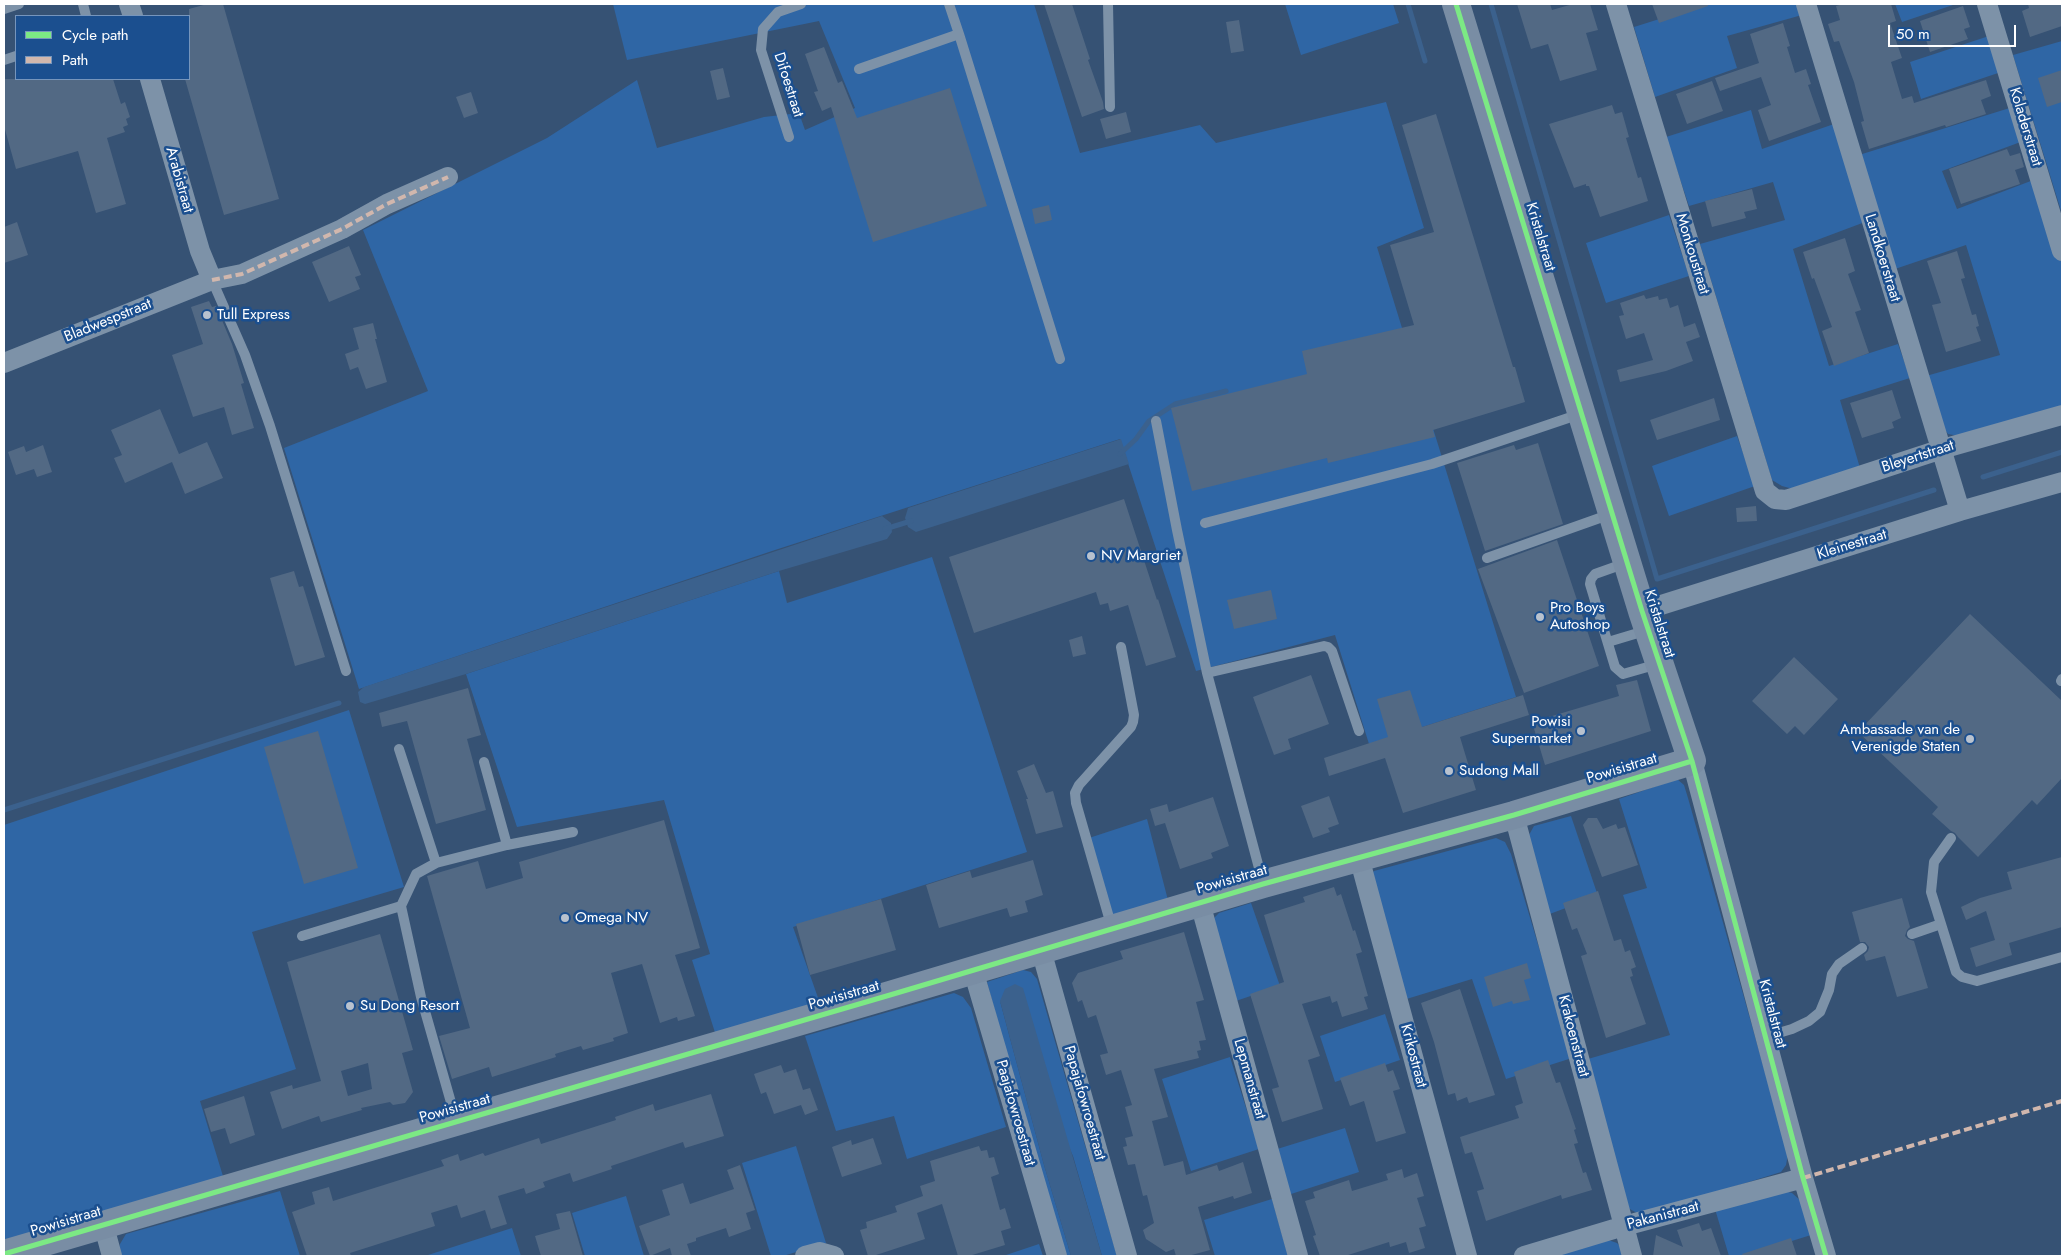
<!DOCTYPE html>
<style>
body{margin:0}
#map{position:relative;width:2066px;height:1260px;overflow:hidden;background:#365274;font-family:Jost,sans-serif}
canvas{display:block}
.frame{position:absolute;inset:0;border:5px solid #fff;pointer-events:none}
.legend{position:absolute;left:15px;top:15px;width:175px;height:65px;box-sizing:border-box;background:#1b4f8f;border:1px solid #7695bc;margin:0;padding:6px 9px;list-style:none;font-size:15px;color:#fff}
.legend li{display:flex;align-items:center;gap:10px;height:25px}
.legend b{width:25px;border:1px solid #7695bc}
.scale{position:absolute;left:1888px;top:25px;width:128px;height:22px;box-sizing:border-box;border:2px solid #fff;border-top:0;padding-left:6px;font-size:15px;line-height:18px;white-space:nowrap;color:#fff;-webkit-text-stroke:4px #1b4f8f;paint-order:stroke}
</style>
<div id="map">
<canvas width="2066" height="1260"></canvas>
<div class="frame"></div>
<ul class="legend">
<li><b style="height:6px;background:#7ce984"></b>Cycle path</li>
<li><b style="height:6px;background:#d1b7ad"></b>Path</li>
</ul>
<div class="scale">50 m</div>
</div>
<script>
const ctx = document.querySelector('canvas').getContext('2d');
ctx.lineJoin = 'round';
function fill(path, color) { ctx.fillStyle = color; ctx.fill(path, 'evenodd'); }
const shape = rows => new Path2D(rows.map(r => 'M' + r).join(''));
function strokePath(path, color, width, dash) { ctx.strokeStyle = color; ctx.lineWidth = width; ctx.lineCap = dash ? 'butt' : 'round'; ctx.setLineDash(dash || []); ctx.stroke(path); }
function write(font, color, halo, rows, align = 'center') {
  ctx.font = font + ' Jost,sans-serif'; ctx.lineWidth = 5; ctx.setLineDash([]); ctx.textBaseline = 'middle'; ctx.strokeStyle = halo; ctx.fillStyle = color; for (const [text, x, y, turn = 0] of rows) {
    ctx.save(); ctx.translate(x, y); ctx.rotate((+turn || 0) * Math.PI / 180); ctx.textAlign = isNaN(turn) ? turn : align; if (halo) ctx.strokeText(text, 0, 0); ctx.fillText(text, 0, 0); ctx.restore();
  }
}
fill(shape([
 [613,4,1034,4,1080,153,1200,125,1216,143,1386,102,1424,228,1377,247,1516,697,1369,744,1335,635,1196,671,1120,439,775,550,359,689,284,448,428,391,363,230,547,138,637,80,657,148,764,117,799,113,805,130,855,108,819,21,627,60],
 [1285,4,1393,4,1399,23,1301,55],
 [1707,4,1798,4,1802,15,1727,36,1737,68,1655,97,1634,27],
 [1895,4,1956,4,1902,22],
 [1992,35,2004,71,1921,99,1910,62],
 [2062,41,2062,214,2013,55],
 [2016,106,2026,140,1942,171,1957,209,2036,179,2062,259,2062,406,1959,436,1948,434,1941,425,1926,376,2000,355,1966,245,1895,269,1859,155],
 [1751,110,1762,149,1834,124,1865,222,1793,249,1829,366,1898,344,1910,378,1840,400,1860,468,1793,489,1782,486,1772,480,1700,244,1785,220,1773,182,1689,206,1666,137],
 [1669,215,1689,276,1606,303,1586,243],
 [1737,436,1755,486,1669,516,1652,466],
 [932,557,1027,852,793,927,822,1009,718,1042,692,960,710,954,664,800,517,827,466,674,779,571,787,603],
 [349,710,404,887,252,932,296,1069,200,1101,226,1186,4,1252,4,825],
 [1677,779,1684,785,1688,798,1788,1154,1786,1165,1781,1172,1710,1194,1637,1213,1628,1208,1588,1059,1670,1035,1623,895,1647,888,1619,799],
 [1571,816,1598,896,1547,915,1529,835,1534,826],
 [1147,819,1170,908,1112,920,1089,838],
 [1496,838,1505,842,1511,854,1572,1058,1506,1079,1472,979,1400,1001,1368,877,1374,871],
 [1251,903,1280,986,1230,1003,1212,920,1219,913],
 [1023,970,1031,972,1037,979,1117,1256,1102,1256,1073,1156,1000,1001,1044,1165,1071,1256,1061,1256,987,982],
 [954,993,963,997,971,1008,1006,1127,907,1159,894,1116,836,1131,805,1036],
 [1385,1014,1400,1060,1335,1082,1320,1036],
 [1230,1057,1259,1149,1191,1171,1162,1079],
 [1345,1128,1359,1172,1288,1195,1274,1150],
 [796,1146,826,1243,783,1256,771,1256,742,1163],
 [1781,1190,1792,1193,1801,1201,1811,1235,1744,1256,1729,1256,1715,1209],
 [280,1191,300,1256,118,1256,120,1244,126,1234],
 [626,1196,644,1256,585,1256,572,1213],
 [1272,1199,1288,1256,1215,1256,1204,1220],
 [512,1228,521,1256,429,1256,428,1255],
 [1608,1240,1617,1243,1622,1249,1624,1256,1547,1256],
 [1039,1244,1043,1256,1003,1256]
]), '#2f66a5');
fill(shape([
 [1121,439,1129,464,916,532,908,527,905,518,908,508],
 [882,516,891,523,892,532,887,539,779,571,466,674,365,704,360,702,358,692,364,687],
 [1015,984,1023,988,1102,1256,1071,1256,1044,1165,1000,1001,1005,989]
]), '#3b618d');
strokePath(shape([
 [1408,4,1425,61],
 [1491,4,1657,579,1934,490],
 [1120,454,1136,439,1149,421,1175,404,1226,391],
 [1983,477,2062,452],
 [885,529,911,521],
 [4,810,339,703]
]), '#3b618d', 5);
fill(shape([
 [207,4,223,4,279,199,224,215,185,79,189,79,189,9],
 [1044,4,1072,4,1090,59,1088,60,1103,102,1104,109,1082,117],
 [1517,4,1550,4,1552,10,1573,4,1590,4,1598,30,1586,33,1597,70,1560,81,1548,44,1531,49],
 [1652,4,1708,4,1708,6,1659,23],
 [1843,4,1891,4,1896,21,1890,23,1902,58,1891,62,1902,99,1912,96,1914,103,1986,80,1991,96,1981,100,1986,114,1946,127,1945,125,1869,149,1861,122,1864,121,1854,82,1839,41,1834,42,1828,24,1840,20,1836,6],
 [2028,4,2062,4,2062,26,2030,37,2022,11,2029,8],
 [1963,6,1970,27,1964,29,1968,39,1930,52,1920,21],
 [1239,20,1244,51,1231,53,1226,22],
 [1783,23,1790,46,1787,47,1795,73,1806,69,1811,84,1808,85,1821,122,1769,141,1758,110,1771,105,1761,77,1720,91,1715,78,1759,63,1750,34],
 [824,47,838,83,842,81,857,118,950,88,987,206,873,242,831,107,822,111,814,92,818,91,805,54],
 [723,68,730,97,717,100,710,71],
 [2062,70,2062,102,2047,107,2038,78],
 [4,79,113,79,121,104,125,102,130,117,126,119,128,125,123,127,125,132,107,138,126,204,96,213,78,151,16,169,4,126],
 [1712,81,1723,111,1687,124,1676,94],
 [471,92,478,113,464,118,456,97],
 [1612,105,1615,114,1622,112,1629,137,1626,138,1638,178,1641,177,1648,201,1600,217,1589,186,1586,186,1586,184,1574,188,1549,124],
 [1126,112,1131,132,1106,139,1100,119],
 [1436,114,1513,367,1515,367,1525,402,1433,430,1435,437,1328,463,1327,458,1192,491,1171,408,1307,374,1302,351,1414,325,1390,245,1434,232,1402,125],
 [2007,149,2010,156,2020,153,2024,167,2015,170,2020,184,1961,204,1949,169],
 [1752,189,1757,209,1744,212,1746,218,1712,227,1705,201],
 [1049,205,1052,220,1035,224,1032,209],
 [17,222,28,255,4,263,4,227],
 [1845,238,1855,271,1848,274,1861,310,1855,312,1869,353,1834,366,1822,331,1832,327,1814,278,1812,279,1803,252],
 [349,246,361,275,355,277,360,289,329,302,312,262],
 [1957,251,1965,278,1961,279,1972,315,1976,314,1979,326,1976,327,1981,341,1946,352,1932,305,1941,303,1927,261],
 [1644,295,1646,299,1658,296,1659,300,1667,298,1670,308,1678,305,1684,327,1695,323,1700,337,1686,342,1693,361,1666,371,1620,382,1617,370,1653,360,1644,333,1626,339,1619,316,1624,315,1620,303],
 [209,301,212,307,216,306,232,344,244,383,241,384,254,428,232,435,224,407,193,417,172,355,203,344,191,307],
 [373,323,377,339,375,339,387,382,366,389,358,367,350,370,345,354,359,349,353,328],
 [1892,390,1901,418,1892,422,1894,428,1862,438,1850,403],
 [1714,398,1720,420,1657,440,1650,420],
 [160,409,179,454,207,442,223,478,185,494,172,462,125,483,114,458,122,455,111,430],
 [1538,443,1563,524,1485,551,1457,463,1514,445,1516,450],
 [43,445,52,472,37,477,34,469,16,475,8,452,24,446,26,452],
 [1124,499,1157,600,1158,599,1176,657,1146,666,1128,605,1110,611,1108,603,1100,605,1096,592,974,633,949,557],
 [1756,506,1757,521,1737,522,1736,508],
 [1557,540,1599,666,1524,693,1478,569],
 [294,571,299,587,303,586,325,657,295,666,270,578],
 [1271,590,1277,619,1234,629,1227,600],
 [1970,614,2062,701,2062,778,2037,805,2032,800,1978,857,1958,837,1955,833,1951,831,1932,814,1938,807,1858,732],
 [1082,636,1086,654,1073,657,1069,640],
 [1794,657,1838,699,1804,735,1795,726,1787,734,1752,701],
 [1311,675,1329,724,1288,739,1291,749,1274,755,1253,697],
 [1637,680,1651,731,1545,765,1532,722,1619,696,1616,685],
 [468,688,481,735,467,739,486,810,436,824,407,721,382,727,379,713],
 [1410,690,1422,727,1523,695,1529,715,1460,737,1476,790,1403,813,1385,758,1329,776,1324,758,1388,737,1377,699],
 [318,731,358,868,304,884,264,747],
 [1034,764,1046,793,1053,791,1063,827,1036,834,1026,799,1028,799,1017,771],
 [1329,796,1339,824,1328,828,1330,832,1313,838,1301,806],
 [1213,797,1229,846,1211,853,1213,858,1180,869,1165,823,1155,826,1150,809,1167,804,1169,812],
 [1588,818,1597,818,1603,829,1616,824,1618,829,1625,827,1638,865,1602,877,1583,825],
 [664,820,700,948,675,955,695,1016,678,1021,677,1017,660,1023,642,964,611,973,628,1033,613,1038,614,1041,583,1050,581,1046,555,1054,556,1057,492,1077,489,1067,452,1079,439,1036,470,1028,427,876,478,861,486,889,523,878,519,862],
 [2062,857,2062,927,2009,943,2012,955,1976,967,1970,948,1995,940,1986,911,1966,920,1961,907,1980,898,2012,889,2007,872],
 [1033,860,1043,895,1025,901,1028,912,1010,917,1007,908,939,928,926,885,970,871,972,878],
 [1334,887,1337,896,1341,894,1353,931,1355,930,1362,952,1356,954,1368,996,1364,997,1368,1009,1342,1017,1337,1001,1332,1003,1330,996,1302,1004,1320,1056,1308,1060,1323,1109,1282,1122,1272,1089,1279,1087,1250,994,1284,982,1264,915,1305,902,1303,897],
 [1598,891,1614,941,1621,939,1625,952,1630,950,1636,967,1631,969,1633,976,1630,977,1646,1024,1606,1038,1581,956,1587,954,1577,928,1572,930,1563,903],
 [1902,898,1910,927,1907,930,1905,936,1908,939,1914,941,1928,988,1897,997,1885,956,1866,961,1864,955,1868,951,1869,947,1865,942,1860,942,1852,912],
 [881,899,896,950,810,975,796,924],
 [1184,932,1204,1000,1196,1002,1206,1040,1199,1041,1201,1050,1197,1051,1199,1058,1154,1069,1168,1117,1152,1121,1164,1166,1183,1161,1186,1175,1217,1165,1219,1171,1243,1162,1252,1193,1234,1199,1233,1196,1198,1207,1210,1250,1188,1256,1176,1256,1174,1249,1166,1252,1146,1239,1143,1230,1154,1223,1147,1195,1143,1196,1135,1164,1128,1165,1123,1147,1127,1146,1125,1138,1133,1136,1125,1107,1132,1105,1121,1070,1106,1075,1100,1055,1108,1053,1096,1015,1088,1018,1082,1000,1078,1002,1072,983,1078,973,1123,959,1120,951],
 [380,934,413,1050,402,1053,413,1092,405,1103,393,1105,390,1102,361,1108,362,1110,321,1122,319,1116,282,1129,270,1092,292,1085,293,1089,321,1081,287,962],
 [368,1063,372,1089,348,1096,341,1071],
 [1527,963,1531,978,1524,980,1530,1000,1513,1004,1512,1001,1493,1007,1484,977],
 [1460,989,1495,1095,1469,1103,1467,1097,1457,1101,1455,1093,1448,1095,1434,1042,1421,1003],
 [1548,1060,1556,1083,1560,1082,1576,1129,1574,1130,1578,1143,1574,1144,1583,1173,1586,1172,1592,1190,1562,1199,1561,1195,1486,1221,1477,1191,1484,1189,1472,1152,1465,1154,1460,1137,1519,1118,1515,1106,1523,1103,1514,1072],
 [1385,1063,1388,1072,1393,1070,1400,1089,1393,1091,1406,1133,1376,1142,1364,1101,1350,1106,1340,1078],
 [781,1065,784,1073,796,1069,803,1090,810,1088,818,1110,805,1115,801,1105,774,1114,766,1092,761,1094,754,1074],
 [711,1094,724,1136,685,1148,683,1142,611,1166,612,1169,573,1182,570,1173,543,1182,545,1187,526,1194,524,1188,498,1196,507,1224,491,1229,485,1210,461,1218,457,1205,431,1213,435,1226,350,1253,351,1256,307,1256,292,1212,315,1204,312,1192,329,1187,333,1201,444,1166,441,1160,458,1154,460,1161,483,1153,485,1156,539,1138,541,1144,616,1120,615,1117,653,1104,655,1111],
 [244,1096,255,1135,230,1144,225,1128,211,1132,204,1109],
 [873,1138,882,1164,842,1177,832,1147,851,1140,852,1145],
 [979,1146,981,1151,987,1150,989,1158,994,1157,999,1174,991,1177,1000,1210,1005,1208,1011,1228,1001,1231,1005,1245,969,1256,958,1256,942,1204,917,1213,925,1239,873,1256,868,1256,860,1230,867,1228,866,1222,897,1212,895,1206,923,1196,920,1186,935,1181,930,1161],
 [740,1165,755,1210,746,1213,751,1229,729,1237,726,1228,696,1238,696,1241,687,1244,691,1256,672,1256,670,1248,650,1256,639,1226,670,1215,662,1190,683,1183,690,1204,734,1189,727,1170],
 [1402,1169,1404,1178,1417,1173,1424,1196,1417,1198,1426,1226,1419,1228,1425,1248,1409,1253,1406,1242,1390,1247,1389,1242,1345,1256,1320,1256,1313,1236,1316,1235,1305,1201,1315,1198,1313,1192,1349,1180,1352,1191,1388,1180,1386,1174],
 [570,1211,583,1256,541,1256,535,1236,560,1229,556,1214],
 [1699,1223,1702,1231,1711,1228,1721,1256,1653,1256,1656,1235,1683,1247,1677,1230],
 [1791,1238,1797,1256,1743,1256,1742,1254]
]), '#526984');
strokePath(shape([
 [83,4,86,16],
 [1108,4,1110,107],
 [4,9,19,4],
 [959,34,1060,359],
 [4,60,16,56],
 [859,69,959,34,949,4],
 [789,137,761,50,763,29,778,12,801,4],
 [212,280,245,355,270,426,346,671],
 [1156,421,1177,530,1207,673],
 [1205,523,1432,464,1580,414],
 [1487,558,1611,514],
 [1626,563,1595,574,1591,579,1590,584,1615,667,1623,674,1658,664],
 [1608,642,1648,630],
 [2061,681,2062,679],
 [399,749,436,863],
 [484,762,507,845],
 [1951,838,1934,862,1931,892,1956,972,1962,977,1977,981,2062,957],
 [1263,883,1207,673,1324,646,1328,647,1332,651,1359,731],
 [1112,928,1076,803,1075,793,1079,785,1131,727,1133,722,1134,715,1121,647],
 [1912,934,1941,924],
 [302,936,401,906],
 [1765,1037,1792,1029,1809,1021,1820,1012,1829,990,1832,974,1839,964,1862,948],
 [456,1120,421,997,401,906,416,874,436,863,507,845,573,832]
]), '#7d92a8', 10);
strokePath(shape([
 [129,4,133,16],
 [1616,4,1765,491,1775,499,1786,500,1942,449,2062,415],
 [1806,4,1960,511],
 [1987,4,2062,251],
 [150,79,200,251,212,280],
 [4,363,212,280,242,274,342,229,387,204,448,177],
 [1642,611,1960,511,2062,482],
 [1692,761,1803,1178,1826,1256],
 [1514,815,1632,1256],
 [1359,857,1467,1256],
 [1200,903,1298,1256],
 [1041,950,1127,1256],
 [973,970,1057,1256],
 [103,1223,112,1256],
 [805,1256,820,1252,834,1256],
 [1524,1256,1624,1226,1803,1178]
]), '#7d92a8', 20);
strokePath(shape([
 [4,1254,890,995,1263,884,1514,815,1692,761,1642,611,1456,4]
]), '#798da4', 28);
strokePath(shape([
 [212,280,242,274,342,229,387,204,448,177],
 [1803,1178,2062,1101]
]), '#d1b7ad', 4, [8, 4]);
strokePath(shape([
 [1456,4,1642,611,1692,761,1803,1178,1826,1256],
 [4,1254,890,995,1263,884,1514,815,1692,761]
]), '#7ce984', 5);
for (const [x, y, r, color] of [
 [207,315,5,"#b9c2ce"],
 [1091,556,5,"#b9c2ce"],
 [1540,617,5,"#b9c2ce"],
 [1581,731,5,"#b9c2ce"],
 [1970,739,5,"#b9c2ce"],
 [1449,771,5,"#b9c2ce"],
 [565,918,5,"#b9c2ce"],
 [350,1006,5,"#b9c2ce"]
]) { const dot = new Path2D(); dot.arc(x, y, r, 0, 2 * Math.PI); ctx.fillStyle = color; ctx.fill(dot); strokePath(dot, '#1b4f8f', 2); }
write('15px', '#fff', '#1b4f8f', [
 ["Difoestraat",788,85,72],
 ["Koladerstraat",2025,127,73],
 ["Arabistraat",179,180,74],
 ["Kristalstraat",1540,237,73],
 ["Monkoustraat",1692,254,73],
 ["Landkoerstraat",1882,258,73],
 ["Bladwespstraat",108,321,-22],
 ["Bleyertstraat",1918,457,-18],
 ["Kleinestraat",1852,545,-17],
 ["Kristalstraat",1659,624,72],
 ["Powisistraat",1622,769,-17],
 ["Powisistraat",1232,880,-16],
 ["Powisistraat",844,996,-16],
 ["Kristalstraat",1772,1014,75],
 ["Krakoenstraat",1573,1036,75],
 ["Krikostraat",1413,1056,75],
 ["Lepmanstraat",1249,1079,74],
 ["Papajafowroestraat",1084,1103,74],
 ["Powisistraat",455,1109,-16],
 ["Paajafowroestraat",1015,1113,74],
 ["Pakanistraat",1663,1216,-15],
 ["Powisistraat",66,1222,-17]
]);
write('15px', '#fff', '#1b4f8f', [
 ["Tull Express",217,315],
 ["NV Margriet",1101,556],
 ["Pro Boys",1550,608],
 ["Autoshop",1550,625],
 ["Powisi",1571,722,"right"],
 ["Supermarket",1571,739,"right"],
 ["Ambassade van de",1960,730,"right"],
 ["Verenigde Staten",1960,747,"right"],
 ["Sudong Mall",1459,771],
 ["Omega NV",575,918],
 ["Su Dong Resort",360,1006]
], 'left');
</script>
